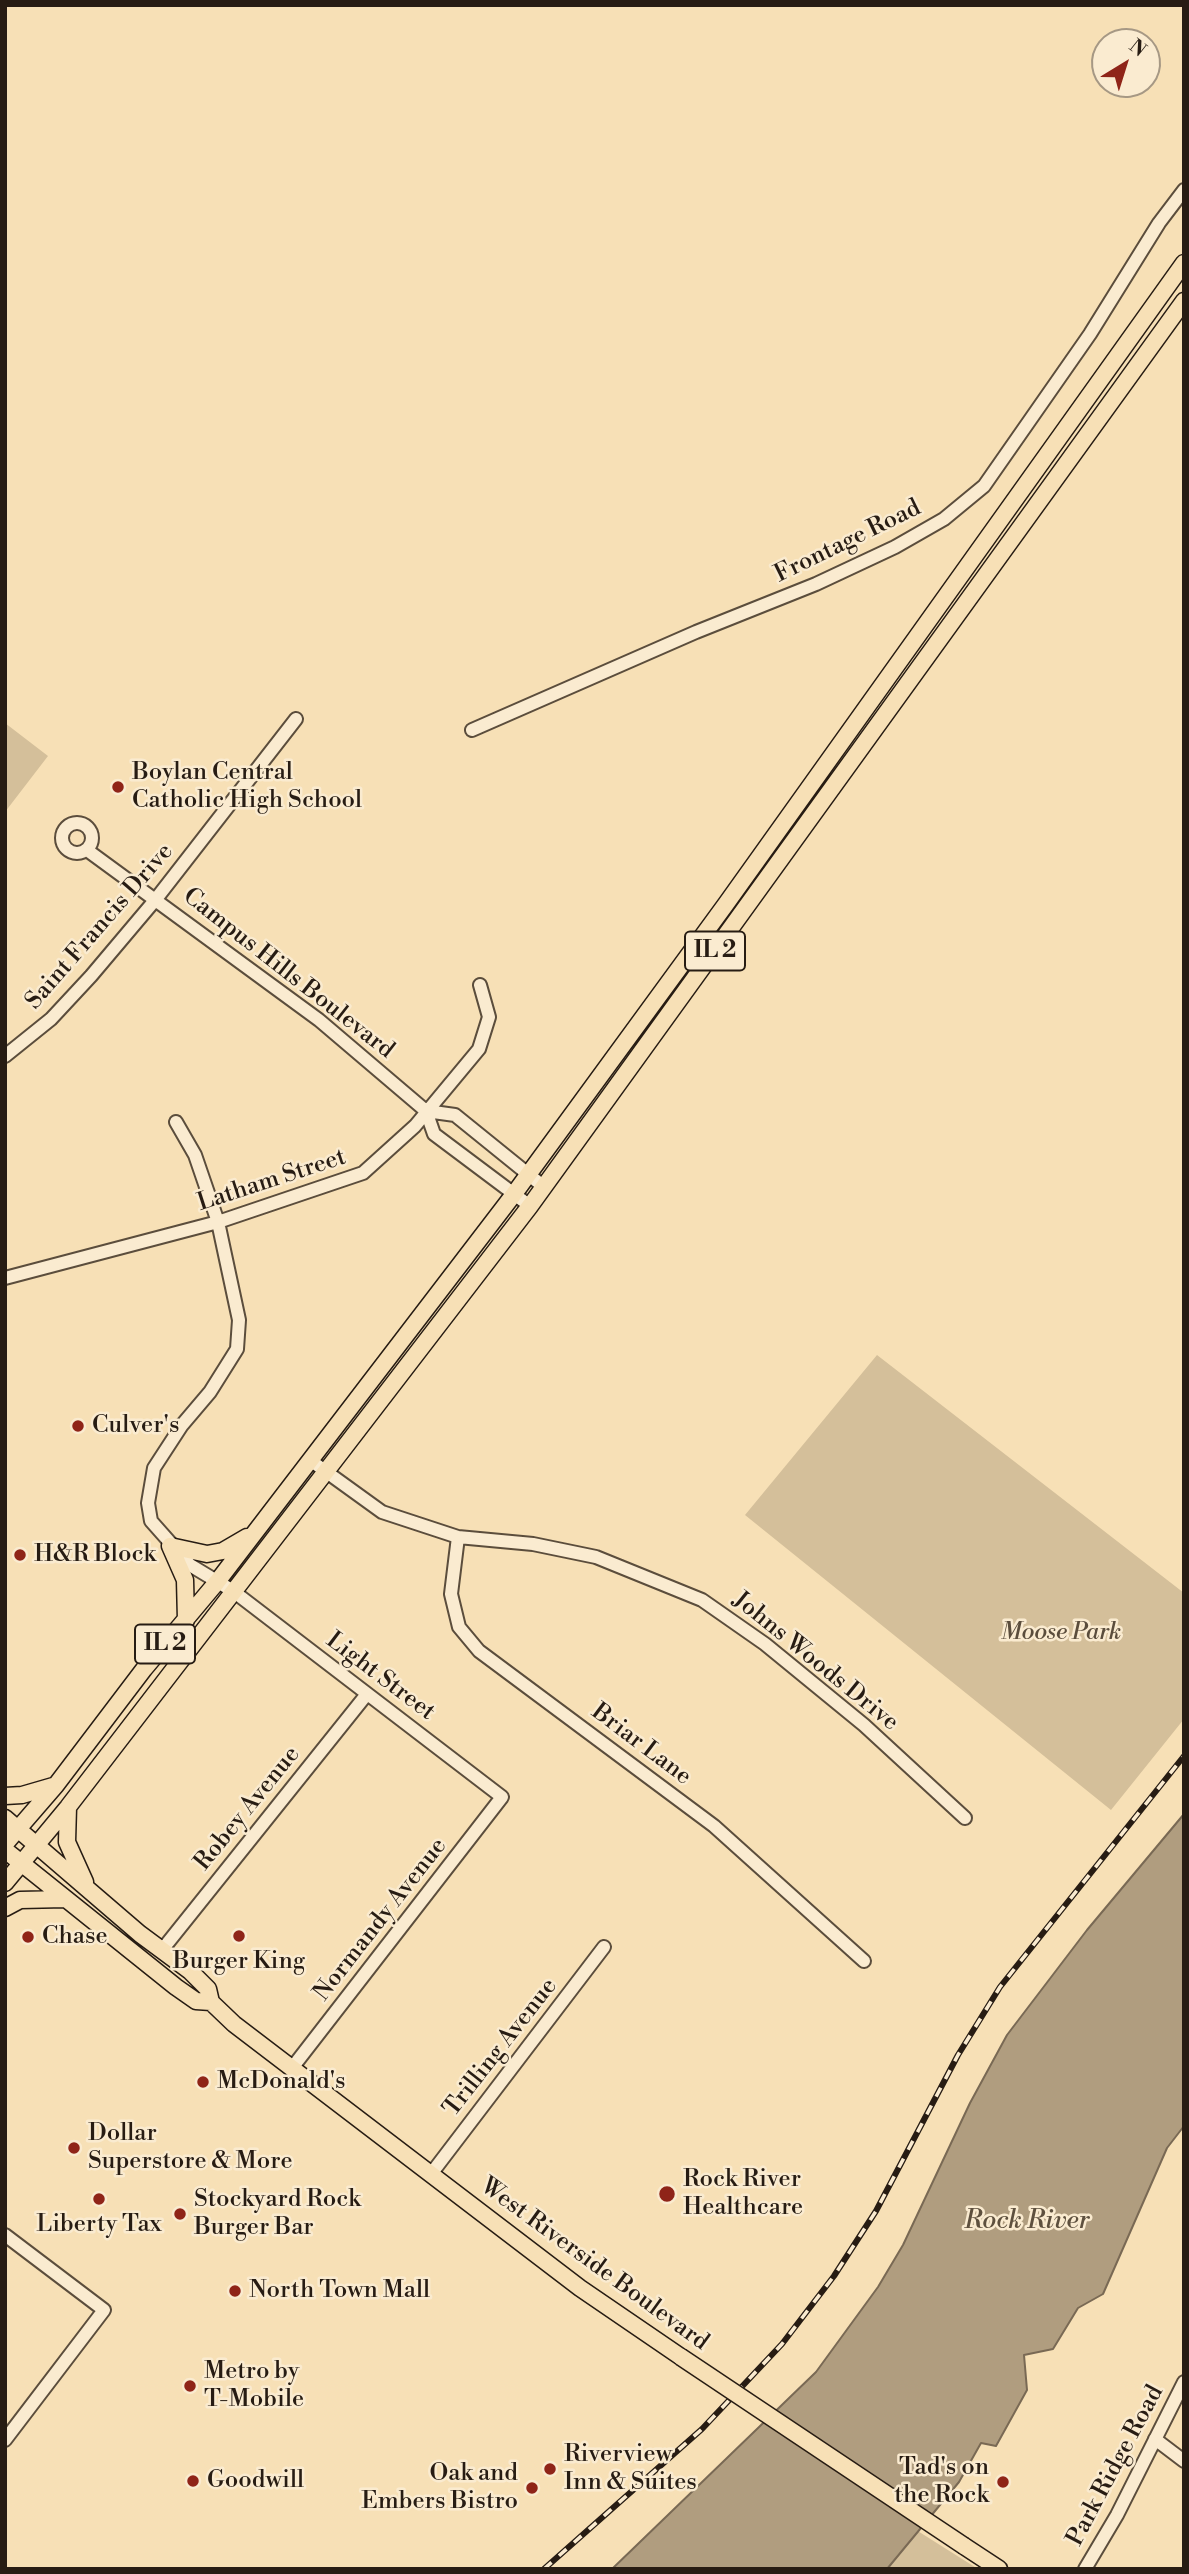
<!DOCTYPE html>
<style>
body{margin:0}
#map{position:relative;width:1189px;height:2574px;overflow:hidden;background:#f7e0b6;font-family:"Libre Bodoni",serif}
canvas{display:block}
.frame{position:absolute;inset:0;border:7px solid #271c13;pointer-events:none}
.north{position:absolute;left:1091px;top:28px;width:70px;height:70px;box-sizing:border-box;background:#faebd0;border:2px solid #a69884;border-radius:50%;rotate:38deg;font-size:19px;font-weight:700;line-height:28px;text-align:center;color:#271c13}
.north::after{content:'';display:block;margin:auto;width:24px;height:32px;background:#8f2418;clip-path:polygon(50% 0,100% 100%,50% 72%,0 100%)}
</style>
<div id="map">
<canvas width="1189" height="2574"></canvas>
<div class="frame"></div>
<div class="north">N</div>
</div>
<script>
const ctx = document.querySelector('canvas').getContext('2d');
ctx.lineJoin = 'round';
function fill(path, color) { ctx.fillStyle = color; ctx.fill(path, 'evenodd'); }
const shape = rows => new Path2D(rows.map(r => 'M' + r).join(''));
function strokePath(path, color, width, dash) { ctx.strokeStyle = color; ctx.lineWidth = width; ctx.lineCap = dash ? 'butt' : 'round'; ctx.setLineDash(dash || []); ctx.stroke(path); }
function write(font, color, halo, rows, align = 'center') {
  ctx.font = font + ' "Libre Bodoni",serif'; ctx.lineWidth = 5; ctx.setLineDash([]); ctx.textBaseline = 'middle'; ctx.strokeStyle = halo; ctx.fillStyle = color; for (const [text, x, y, turn = 0] of rows) {
    ctx.save(); ctx.translate(x, y); ctx.rotate((+turn || 0) * Math.PI / 180); ctx.textAlign = isNaN(turn) ? turn : align; if (halo) ctx.strokeText(text, 0, 0); ctx.fillText(text, 0, 0); ctx.restore();
  }
}
fill(shape([
 [5,723,48,756,5,812],
 [877,1355,1184,1593,1184,1719,1111,1810,745,1515],
 [913,2528,978,2569,876,2569]
]), '#d4bf9a');
const water = shape([
 [1184,1814,1184,2126,1167,2148,1103,2294,1078,2308,1053,2349,1024,2355,1027,2390,996,2446,981,2443,959,2482,887,2569,612,2569,816,2372,878,2287,903,2245,970,2103,1007,2035,1087,1930,1184,1814]
]);
fill(water, '#b09d7f');
strokePath(water, '#796954', 2);
const minor = shape([
 [472,730,696,632,816,584,895,547,944,519,984,486,1090,334,1159,223,1184,190],
 '62 838a15 15 0 1 1 30 0a15 15 0 1 1-30 0Z',
 [87,850,319,1020,426,1111,434,1134,530,1206],
 [5,1056,51,1019,91,976,156,899,296,719],
 [426,1111,455,1115,544,1187],
 [176,1122,195,1155,218,1222,239,1320,237,1349,210,1392,182,1425,154,1468,148,1503,151,1521,190,1565,233,1591,502,1797,292,2068],
 [5,1278,218,1222,363,1173,415,1126,479,1049,489,1017,480,985],
 [310,1460,382,1512,458,1537,533,1544,596,1557,702,1600,765,1644,864,1725,965,1818],
 [458,1537,451,1594,459,1627,479,1651,714,1826,864,1961],
 [162,1950,367,1694],
 [431,2174,604,1947],
 [5,2235,104,2310,5,2440],
 [1155,2439,1184,2461],
 [1085,2569,1117,2515,1184,2382]
]);
const major = shape([
 [170,1546,207,1554,223,1551,247,1537],
 [170,1546,185,1580,186,1620],
 [5,1796,22,1795,53,1786],
 [68,1807,67,1842,85,1882],
 [5,1818,140,1934,190,1971,208,1989,211,2002,234,2024,580,2288,681,2357],
 [5,1844,56,1785,144,1669,217,1582,514,1194,726,904,1184,263],
 [5,1850,176,1987,196,2001,211,2002],
 [5,1883,68,1807,530,1206,1184,301],
 [5,1908,20,1900,65,1899],
 [964,2546,999,2569]
]);
strokePath(minor, '#5b4d3c', 16);
strokePath(major, '#271c13', 19);
strokePath(minor, '#faebd0', 12);
strokePath(major, '#f7e0b6', 16);
const rail = shape([
 [544,2569,702,2429,782,2344,834,2276,876,2211,958,2055,1000,1987,1184,1756]
]);
strokePath(rail, '#271c13', 6);
strokePath(rail, '#faebd0', 3.5, [10]);
const majorBridge = shape([
 [681,2357,964,2546]
]);
strokePath(majorBridge, '#271c13', 19, []);
strokePath(majorBridge, '#f7e0b6', 16);
for (const [x, y, r, color] of [
 [118,787,7,"#8f2418"],
 [78,1426,7,"#8f2418"],
 [20,1555,7,"#8f2418"],
 [239,1936,7,"#8f2418"],
 [28,1937,7,"#8f2418"],
 [203,2082,7,"#8f2418"],
 [74,2148,7,"#8f2418"],
 [667,2194,9,"#8f2418"],
 [99,2199,7,"#8f2418"],
 [180,2214,7,"#8f2418"],
 [235,2291,7,"#8f2418"],
 [190,2386,7,"#8f2418"],
 [550,2469,7,"#8f2418"],
 [193,2481,7,"#8f2418"],
 [1003,2482,7,"#8f2418"],
 [532,2488,7,"#8f2418"]
]) { const dot = new Path2D(); dot.arc(x, y, r, 0, 2 * Math.PI); ctx.fillStyle = color; ctx.fill(dot); strokePath(dot, '#faebd0', 2.5); }
for (const [x, y, w] of [
 [715,951,60],
 [165,1644,60]
]) { const box = new Path2D(); box.roundRect(x - w / 2, y - 19.5, w, 39, 5); ctx.fillStyle = '#faebd0'; ctx.fill(box); strokePath(box, '#271c13', 2); }
write('bold 23px', '#271c13', null, [
 ["IL 2",715,951],
 ["IL 2",165,1644]
]);
write('24px', '#271c13', '#faebd0', [
 ["Frontage Road",848,542,-26],
 ["Saint Francis Drive",100,927,-49],
 ["Campus Hills Boulevard",288,974,38],
 ["Latham Street",272,1181,-18],
 ["Johns Woods Drive",815,1662,39],
 ["Light Street",380,1677,37],
 ["Briar Lane",641,1745,37],
 ["Robey Avenue",248,1809,-51],
 ["Normandy Avenue",381,1920,-52],
 ["Trilling Avenue",501,2048,-52],
 ["West Riverside Boulevard",594,2265,36],
 ["Park Ridge Road",1116,2466,-62]
]);
write('24px', '#271c13', '#faebd0', [
 ["Boylan Central",132,773],
 ["Catholic High School",132,801],
 ["Culver's",92,1426],
 ["H&R Block",34,1555],
 ["Chase",42,1937],
 ["Burger King",239,1962,"center"],
 ["McDonald's",217,2082],
 ["Dollar",88,2134],
 ["Superstore & More",88,2162],
 ["Rock River",683,2180],
 ["Healthcare",683,2208],
 ["Stockyard Rock",194,2200],
 ["Burger Bar",194,2228],
 ["Liberty Tax",99,2225,"center"],
 ["North Town Mall",249,2291],
 ["Metro by",204,2372],
 ["T-Mobile",204,2400],
 ["Riverview",564,2455],
 ["Inn & Suites",564,2483],
 ["Tad's on",989,2468,"right"],
 ["the Rock",989,2496,"right"],
 ["Oak and",518,2474,"right"],
 ["Embers Bistro",518,2502,"right"],
 ["Goodwill",207,2481]
], 'left');
write('italic 24px', '#5b4d3c', '#faebd0', [
 ["Moose Park",1061,1633]
]);
write('italic 26px', '#5e503e', '#faebd0', [
 ["Rock River",1027,2222]
]);
</script>
